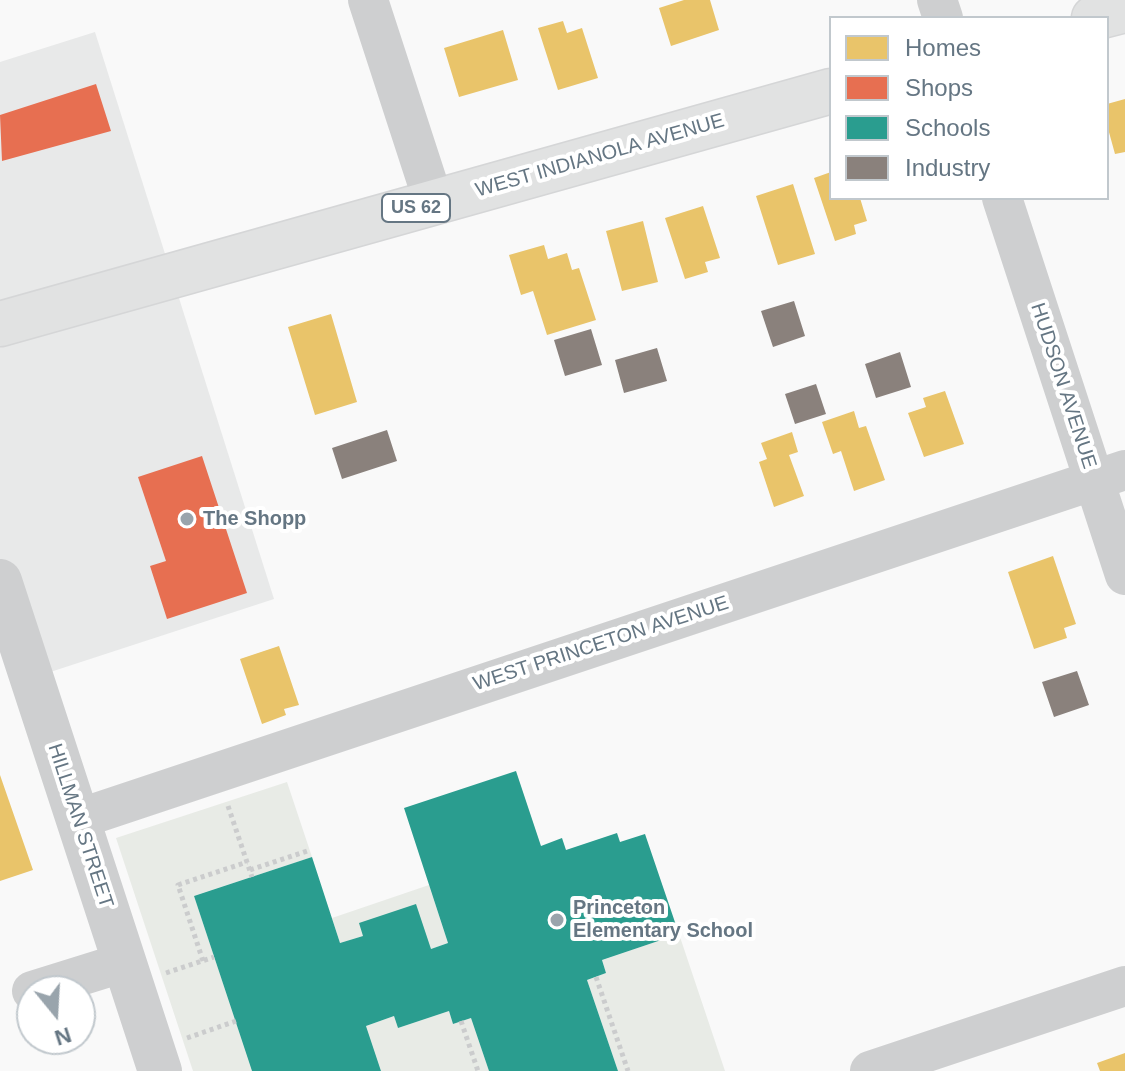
<!DOCTYPE html>
<style>
body{margin:0}
#map{position:relative;width:1125px;height:1071px;overflow:hidden;background:#f9f9f9;font-family:Helvetica,sans-serif}
canvas{display:block}
.legend{position:absolute;left:829px;top:16px;width:280px;height:184px;box-sizing:border-box;background:#fff;border:2px solid #c1c8cd;margin:0;padding:10px 14px;list-style:none;font-size:24px;color:#657683}
.legend li{display:flex;align-items:center;gap:16px;height:40px}
.legend b{width:40px;border:2px solid #c1c8cd}
.north{position:absolute;left:16px;top:975px;width:80px;height:80px;box-sizing:border-box;background:#fff;border:2px solid #c1c8cd;border-radius:50%;rotate:162deg;font-size:22px;font-weight:700;line-height:32px;text-align:center;color:#657683}
.north::after{content:'';display:block;margin:auto;width:28px;height:36px;background:#99a4ac;clip-path:polygon(50% 0,100% 100%,50% 72%,0 100%)}
</style>
<div id="map">
<canvas width="1125" height="1071"></canvas>
<ul class="legend">
<li><b style="height:22px;background:#e9c46a"></b>Homes</li>
<li><b style="height:22px;background:#e76f51"></b>Shops</li>
<li><b style="height:22px;background:#2a9d8f"></b>Schools</li>
<li><b style="height:22px;background:#8a817c"></b>Industry</li>
</ul>
<div class="north">N</div>
</div>
<script>
const ctx = document.querySelector('canvas').getContext('2d');
ctx.lineJoin = 'round';
function fill(path, color) { ctx.fillStyle = color; ctx.fill(path, 'evenodd'); }
const shape = rows => new Path2D(rows.map(r => 'M' + r).join(''));
function strokePath(path, color, width, dash) { ctx.strokeStyle = color; ctx.lineWidth = width; ctx.lineCap = dash ? 'butt' : 'round'; ctx.setLineDash(dash || []); ctx.stroke(path); }
function write(font, color, halo, rows, align = 'center') {
  ctx.font = font + ' Helvetica,sans-serif'; ctx.lineWidth = 8; ctx.setLineDash([]); ctx.textBaseline = 'middle'; ctx.strokeStyle = halo; ctx.fillStyle = color; for (const [text, x, y, turn = 0] of rows) {
    ctx.save(); ctx.translate(x, y); ctx.rotate((+turn || 0) * Math.PI / 180); ctx.textAlign = isNaN(turn) ? turn : align; if (halo) ctx.strokeText(text, 0, 0); ctx.fillText(text, 0, 0); ctx.restore();
  }
}
fill(shape([
 [95,32,274,599,32,678,0,582,0,62]
]), '#e8e9e9');
fill(shape([
 [287,782,312,857,194,896,252,1071,193,1071,116,838],
 [429,885,448,943,431,949,363,936,340,943,332,918],
 [679,934,725,1071,618,1071,587,980,606,973,602,960],
 [449,1011,453,1024,471,1018,489,1071,381,1071,366,1026,394,1016,398,1028]
]), '#e8ebe6');
fill(shape([
 [684,0,710,0,719,30,671,46,659,8],
 [563,21,567,33,582,28,598,78,558,90,538,28],
 [503,30,518,80,459,97,444,48],
 [1125,99,1125,152,1115,154,1107,125,1107,104],
 [831,172,831,198,860,198,867,221,854,225,856,234,835,241,814,178],
 [793,184,815,254,778,265,756,196],
 [703,206,720,258,705,262,708,272,685,279,665,218],
 [643,221,658,282,622,291,606,231],
 [544,245,548,259,567,253,572,270,579,268,596,320,547,335,533,291,521,295,509,255],
 [331,314,357,402,315,415,288,327],
 [945,391,964,444,924,457,908,413,926,407,923,398],
 [854,411,859,428,866,426,885,480,854,491,841,451,833,454,822,422],
 [792,432,798,452,789,455,804,496,774,507,759,462,767,459,761,443],
 [1053,556,1076,624,1064,628,1067,638,1034,649,1008,572],
 [279,646,299,705,284,709,286,715,262,724,240,659],
 [0,775,33,870,0,881],
 [1125,1053,1125,1071,1100,1071,1097,1063]
]), '#e9c46a');
fill(shape([
 [96,84,111,131,2,161,0,115],
 [202,456,247,593,167,619,150,566,166,561,138,477]
]), '#e76f51');
fill(shape([
 [516,771,541,846,562,838,566,850,617,833,620,842,645,834,679,934,602,960,606,973,587,980,618,1071,489,1071,471,1018,453,1024,449,1011,398,1028,394,1016,366,1026,381,1071,252,1071,194,896,312,857,340,943,363,936,359,923,416,904,431,949,448,943,404,808]
]), '#2a9d8f');
fill(shape([
 [794,301,805,336,773,347,761,311],
 [591,329,602,365,565,376,554,340],
 [657,348,667,381,624,393,615,360],
 [900,352,911,387,876,398,865,364],
 [816,384,826,414,795,424,785,394],
 [387,430,397,461,342,479,332,448],
 [1077,671,1089,705,1054,717,1042,682]
]), '#8a817c');
const primary = shape([
 [1094,18,1125,10],
 [0,324,831,91]
]);
strokePath(primary, '#d5d6d7', 47);
strokePath(shape([
 [228,806,252,877],
 [250,870,310,850],
 [203,961,178,885,247,862],
 [166,973,214,957],
 [596,977,628,1071],
 [461,1021,478,1071],
 [187,1038,236,1021]
]), '#cbcccd', 5, [4, 4]);
strokePath(shape([
 [368,0,434,203],
 [937,0,943,18],
 [1002,198,1125,575],
 [78,819,1125,470],
 [32,991,125,962],
 [870,1071,1125,986]
]), '#cecfd0', 40);
strokePath(shape([
 [0,581,160,1071]
]), '#cecfd0', 44);
strokePath(primary, '#e1e2e2', 44);
for (const [x, y, r, color] of [
 [187,519,8,"#99a4ac"],
 [557,920,8,"#99a4ac"]
]) { const dot = new Path2D(); dot.arc(x, y, r, 0, 2 * Math.PI); ctx.fillStyle = color; ctx.fill(dot); strokePath(dot, '#fff', 3); }
for (const [x, y, w] of [
 [416,208,68]
]) { const box = new Path2D(); box.roundRect(x - w / 2, y - 14, w, 28, 6); ctx.fillStyle = '#fff'; ctx.fill(box); strokePath(box, '#657683', 2); }
write('bold 18px', '#657683', null, [
 ["US 62",416,208]
]);
write('20px', '#657683', '#fff', [
 ["WEST INDIANOLA AVENUE",600,156,-16],
 ["HUDSON AVENUE",1063,386,72],
 ["WEST PRINCETON AVENUE",601,644,-18],
 ["HILLMAN STREET",80,826,72]
]);
write('bold 20px', '#657683', '#fff', [
 ["The Shopp",203,519],
 ["Princeton",573,908],
 ["Elementary School",573,931]
], 'left');
</script>
